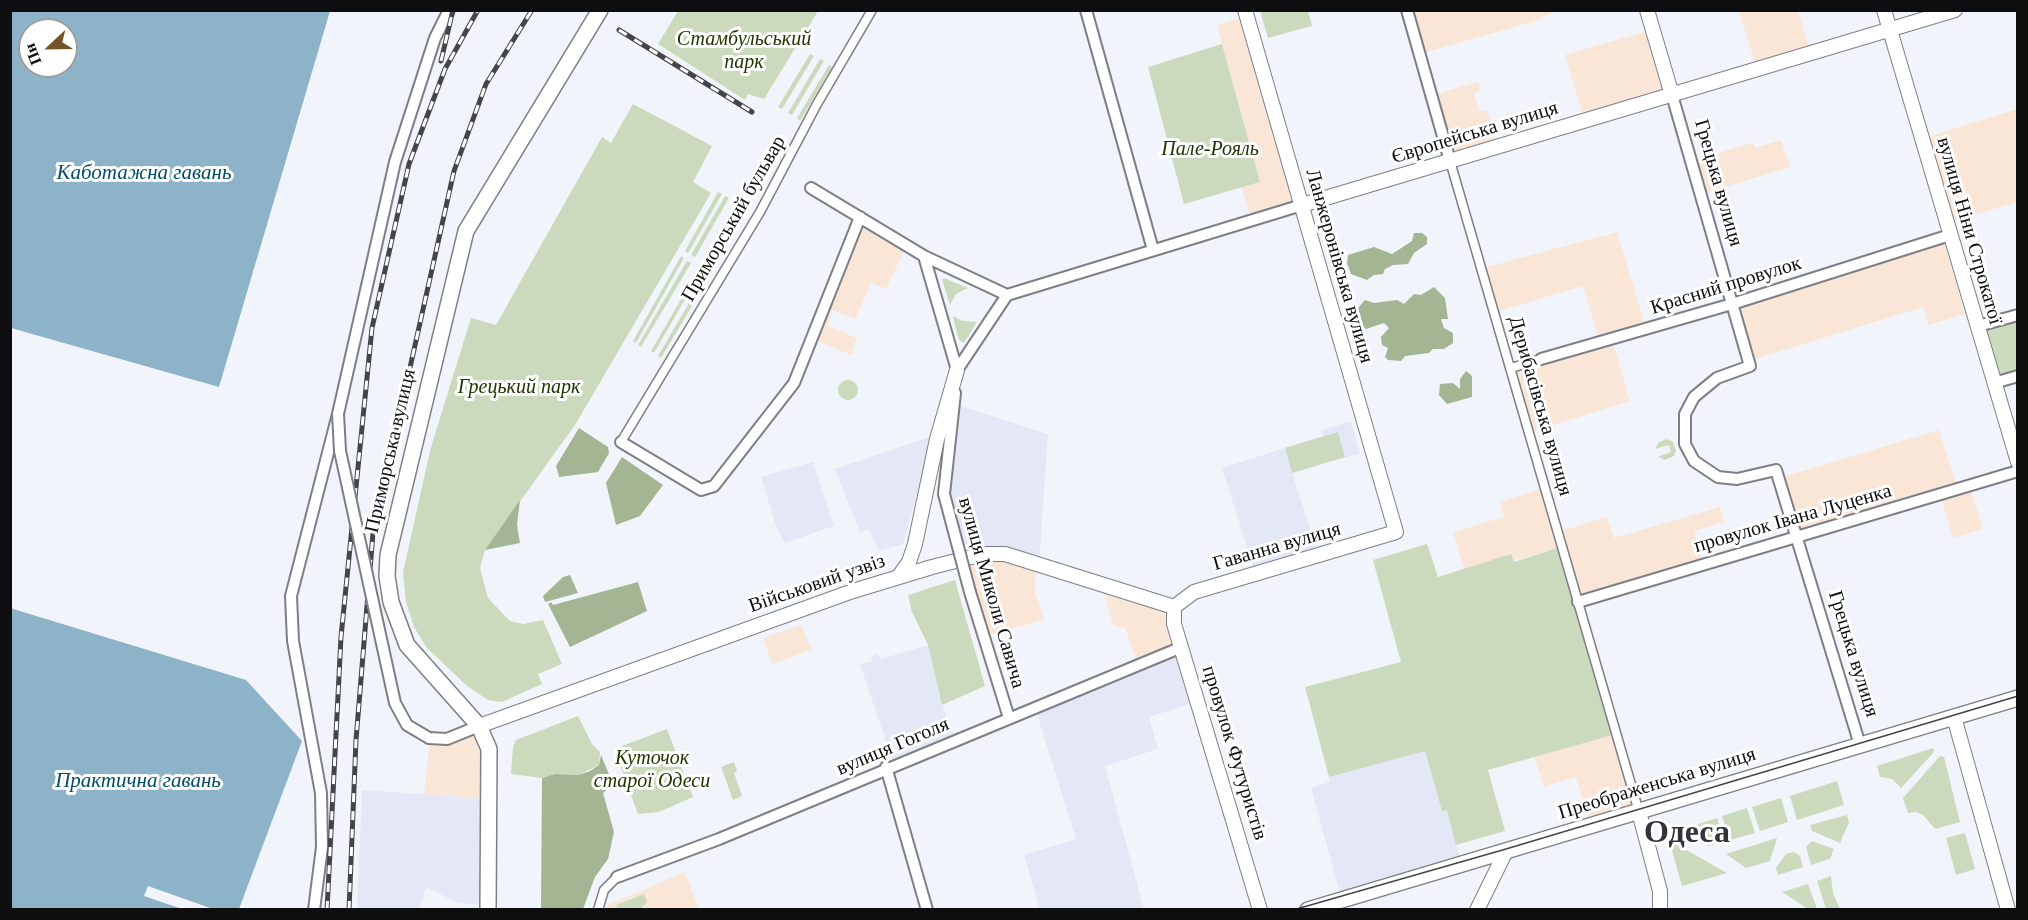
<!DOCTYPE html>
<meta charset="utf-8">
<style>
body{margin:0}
#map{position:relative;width:2028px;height:920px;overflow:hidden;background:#f2f4fb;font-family:"Times New Roman",serif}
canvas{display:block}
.frame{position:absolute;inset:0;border:12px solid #0e0e10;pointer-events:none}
.north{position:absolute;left:18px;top:18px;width:60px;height:60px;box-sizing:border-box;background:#fff;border:2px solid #9f9f9f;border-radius:50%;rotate:248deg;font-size:16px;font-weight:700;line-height:24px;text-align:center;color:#0e0e10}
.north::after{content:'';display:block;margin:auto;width:21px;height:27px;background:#715427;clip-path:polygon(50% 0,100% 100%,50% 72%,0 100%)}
</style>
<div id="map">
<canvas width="2028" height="920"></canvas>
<div class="frame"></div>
<div class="north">Пн</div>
</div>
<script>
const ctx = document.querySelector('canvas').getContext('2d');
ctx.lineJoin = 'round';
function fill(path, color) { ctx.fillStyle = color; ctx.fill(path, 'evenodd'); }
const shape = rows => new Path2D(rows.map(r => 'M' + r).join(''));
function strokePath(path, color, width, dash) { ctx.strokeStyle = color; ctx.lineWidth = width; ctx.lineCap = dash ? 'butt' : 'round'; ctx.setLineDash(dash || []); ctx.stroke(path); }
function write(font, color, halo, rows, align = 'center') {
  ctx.font = font + ' "Times New Roman",serif'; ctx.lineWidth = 6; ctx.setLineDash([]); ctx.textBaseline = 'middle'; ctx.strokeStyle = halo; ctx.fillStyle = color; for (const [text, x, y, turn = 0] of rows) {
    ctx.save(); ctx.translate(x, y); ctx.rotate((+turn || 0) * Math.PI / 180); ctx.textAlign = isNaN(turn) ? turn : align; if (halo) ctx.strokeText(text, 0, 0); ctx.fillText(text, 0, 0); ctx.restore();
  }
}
fill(shape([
 [1551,10,1552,14,1542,17,1542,19,1420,54,1408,11],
 [1739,11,1798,11,1810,50,1756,66],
 [1245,17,1300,205,1251,219,1242,188,1260,182,1217,25],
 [1651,30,1669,93,1584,119,1565,55],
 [1478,82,1481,90,1474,93,1480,112,1487,110,1497,145,1450,160,1432,95],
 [2017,109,2017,202,1949,223,1924,138],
 [1781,140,1790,167,1703,194,1694,161,1753,142,1755,148],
 [860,220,906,247,886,289,871,283,855,319,832,310,828,326,857,338,851,355,814,339],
 [1617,232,1646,328,1600,342,1583,286,1496,312,1483,268],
 [1944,243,1965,314,1928,325,1923,307,1752,360,1736,306],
 [1612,340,1630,401,1531,432,1514,371],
 [1939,430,1957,487,1800,534,1783,477],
 [1970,486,1983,529,1953,538,1940,495],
 [1543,488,1560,547,1466,575,1453,532,1504,517,1500,502],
 [1720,507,1724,522,1694,531,1702,558,1581,596,1561,531,1607,517,1614,538],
 [983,555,1036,565,1035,592,1044,620,985,636,963,560],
 [1102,585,1173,608,1180,646,1138,663,1125,628,1113,625],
 [802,625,811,650,772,664,763,638],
 [479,727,489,799,424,794,430,739],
 [1613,735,1637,810,1590,824,1576,777,1544,786,1534,757],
 [685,872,699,909,606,910,608,905]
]), '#fae6d6');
fill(shape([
 [954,404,1048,434,1039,564,1004,553,962,558,944,494],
 [1351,421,1360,453,1292,473,1318,553,1255,572,1222,468,1323,436,1322,430],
 [933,436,903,544,879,551,869,530,860,532,835,469],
 [813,462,834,526,785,543,777,529,761,477],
 [928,645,942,705,956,739,894,765,860,664,872,661,872,657,877,654,881,659],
 [1181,649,1197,702,1149,717,1158,749,1105,766,1144,909,1040,909,1024,855,1076,839,1035,708],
 [1425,751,1442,811,1447,810,1461,861,1341,897,1311,788,1329,782,1329,776],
 [362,790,489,799,485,905,458,903,426,887,419,909,357,910]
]), '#e4e8f6');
fill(shape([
 [678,11,678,10,818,11,764,99,748,94,745,100,658,44],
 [1260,11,1308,11,1312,26,1268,38],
 [1222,44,1260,182,1184,204,1148,67],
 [810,54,814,56,782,109,778,107],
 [820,59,824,61,792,115,788,113],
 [829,65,832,67,800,121,797,118],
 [633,104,712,146,693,182,711,193,575,425,485,550,480,568,488,598,510,621,523,624,543,620,562,664,538,674,542,684,502,702,488,700,467,686,427,648,414,627,406,602,403,572,431,447,471,318,496,325,602,137,611,143],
 [718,192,722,194,688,253,685,251],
 [725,196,729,198,695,257,691,255],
 [738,203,742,205,706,265,703,263],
 [746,207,749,208,712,270,709,268],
 [681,256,684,258,636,343,633,341],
 [687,261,691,263,641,347,638,345],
 [699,268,702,270,654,353,651,351],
 [706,274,710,276,661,358,658,356],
 [944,278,968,288,956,294,950,305,942,280],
 [954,316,962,321,977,322,964,343,959,340,953,318],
 [2017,316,2017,374,1995,381,1979,327],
 '838 390a10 10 0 1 1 20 0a10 10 0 1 1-20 0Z',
 [1338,432,1345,457,1292,473,1285,448],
 [1667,439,1673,442,1676,450,1674,456,1665,460,1658,457,1671,452,1669,445,1655,449,1659,442],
 [1427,544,1438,577,1511,554,1514,562,1560,547,1613,735,1488,770,1505,831,1456,845,1447,810,1442,811,1425,751,1329,777,1305,687,1401,662,1373,560],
 [955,580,985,686,942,705,928,645,912,612,908,595],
 [578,716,592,744,600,752,599,765,578,775,555,774,542,778,511,774,513,747,516,740],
 [667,729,693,797,659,812,638,814,614,749],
 [1933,748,1934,752,1901,788,1892,779,1880,777,1877,766],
 [1940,756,1944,757,1960,822,1935,829,1923,815,1916,812,1908,813,1903,798],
 [734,762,737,771,734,773,742,796,733,800,721,767],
 [1837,781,1844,805,1797,820,1790,796],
 [1781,798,1788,822,1760,831,1752,807],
 [1747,808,1755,833,1730,840,1722,816],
 [1847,815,1849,822,1840,843,1812,831,1810,825],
 [1717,818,1725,841,1709,846,1699,843,1693,826],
 [1965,833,1975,869,1956,875,1946,838],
 [1777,838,1770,861,1746,868,1726,854],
 [1669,840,1727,873,1682,886],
 [1812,841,1834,849,1830,859,1811,865,1806,847],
 [1794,852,1800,856,1803,867,1778,875,1776,868,1786,854],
 [1831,876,1833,893,1840,909,1826,909,1817,881],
 [1808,884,1817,909,1808,909,1782,892],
 [644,894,647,902,640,909,617,909,616,905]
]), '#cbdabc');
fill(shape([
 [1414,233,1422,233,1427,237,1427,244,1414,253,1408,264,1393,265,1385,269,1383,274,1374,275,1367,280,1351,274,1347,263,1348,255,1374,247,1392,254,1412,241],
 [1434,287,1445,298,1448,319,1441,319,1444,328,1453,333,1453,343,1444,349,1433,349,1429,353,1405,356,1401,361,1388,360,1385,357,1388,348,1382,345,1381,337,1389,328,1384,323,1366,329,1361,324,1358,308,1365,300,1374,303,1397,300,1404,304,1414,294,1421,295],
 [1466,371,1472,376,1472,397,1447,404,1439,395,1440,384,1453,383,1460,389,1460,379],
 [579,428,608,447,609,453,598,472,559,477,556,466],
 [622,457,663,485,640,516,616,525,606,483],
 [520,500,517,525,520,543,485,550],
 [570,575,578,593,545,602,543,596,563,577],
 [638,582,647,611,570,647,548,604,551,602,553,605],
 [601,755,613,784,603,793,614,832,608,859,595,877,583,909,541,909,542,778,555,774,578,775,590,771,599,765]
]), '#a4b593');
fill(shape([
 [10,11,330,11,219,387,11,328],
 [30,30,66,30,66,66,30,66],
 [10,608,246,680,302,741,239,909,11,909]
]), '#8db3c8');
fill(shape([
 [148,886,213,909,182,909,144,896]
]), '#f2f4fb');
const pedestrian = shape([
 [1450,161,1639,812],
 [1511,368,1541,359],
 [621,442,760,212,817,104,872,10],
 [598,910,604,890,617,877]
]);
const minor = shape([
 [1086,10,1153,250],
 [1407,10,1450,161],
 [1672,95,1750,366,1717,378,1694,397,1685,414,1685,444,1694,461,1718,477,1737,479,1776,470,1860,745],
 [811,188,924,256],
 [1007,295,1302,205],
 [1978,326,2018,315],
 [1541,359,1732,304,1950,235],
 [957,370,1007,295],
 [956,378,957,370,924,256,1007,295],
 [1994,383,2018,376],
 [621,442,701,490,714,486,794,383,860,217],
 [944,494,955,393],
 [970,592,1009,718],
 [1578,602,2018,471],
 [429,738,447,739,479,726],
 [886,767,927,910],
 [617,877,719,839,1182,647],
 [314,910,322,847,321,793,293,641,291,596,338,414,395,162,435,38,449,10]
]);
const tertiary = shape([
 [1647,10,1672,95],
 [1884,10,2018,462],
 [1302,205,1955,10],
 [899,576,909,562,915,544,937,439,957,370],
 [1174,607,1194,592,1396,532,1245,10],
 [1174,607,1174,624,1260,910],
 [1954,717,2008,910],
 [479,726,853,591,932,567,983,554,1005,554,1174,607],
 [1639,812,1660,891,1660,910],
 [1477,910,1506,851]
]);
const secondary = shape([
 [488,910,489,749,479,726,407,645,391,602,387,576,388,555,466,231,600,10],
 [1308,910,2018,698]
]);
strokePath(pedestrian, '#7e7f86', 11);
strokePath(minor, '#7e7f86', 14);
strokePath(tertiary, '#7e7f86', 16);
strokePath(secondary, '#7e7f86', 18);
strokePath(pedestrian, '#fff', 8);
strokePath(minor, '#fff', 10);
strokePath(tertiary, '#fff', 14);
strokePath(secondary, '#fff', 15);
strokePath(shape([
 [1293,910,1506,849,2018,696]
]), '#454549', 1.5);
const rail = shape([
 [619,30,752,112],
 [441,61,453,10],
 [327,910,341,637,372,328,409,164,445,69,478,10],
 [349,910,356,740,373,533,454,171,486,84,532,10]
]);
strokePath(rail, '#454549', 5);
strokePath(rail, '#fff', 3, [9]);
const minorBridge = shape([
 [338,414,340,451,395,703,407,725,429,738],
 [944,494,970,592]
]);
strokePath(minorBridge, '#7e7f86', 14, []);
strokePath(minorBridge, '#fff', 10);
write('italic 20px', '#213500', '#fff', [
 ["Стамбульський",744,40],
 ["парк",744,63],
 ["Пале-Рояль",1210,150],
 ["Грецький парк",519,388],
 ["Куточок",652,759],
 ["старої Одеси",652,782]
]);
write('20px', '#0e0e10', '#fff', [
 ["Європейська вулиця",1475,133,-17],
 ["Грецька вулиця",1718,183,74],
 ["Приморський бульвар",734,219,-60],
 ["вулиця Ніни Строкатої",1969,231,74],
 ["Ланжеронівська вулиця",1339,266,74],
 ["Красний провулок",1726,286,-17],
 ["Дерибасівська вулиця",1540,406,74],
 ["Приморська вулиця",391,451,-77],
 ["провулок Івана Луценка",1793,519,-16],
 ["Гаванна вулиця",1277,547,-16],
 ["Військовий узвіз",817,584,-19],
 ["вулиця Миколи Савича",991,593,74],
 ["Грецька вулиця",1853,654,73],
 ["вулиця Гоголя",893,747,-23],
 ["провулок Футуристів",1234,753,73],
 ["Преображенська вулиця",1657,784,-17]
]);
write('italic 21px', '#004c69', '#fff', [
 ["Каботажна гавань",144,173],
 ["Практична гавань",138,781]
]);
write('bold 32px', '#333439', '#fff', [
 ["Одеса",1687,834]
]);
</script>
